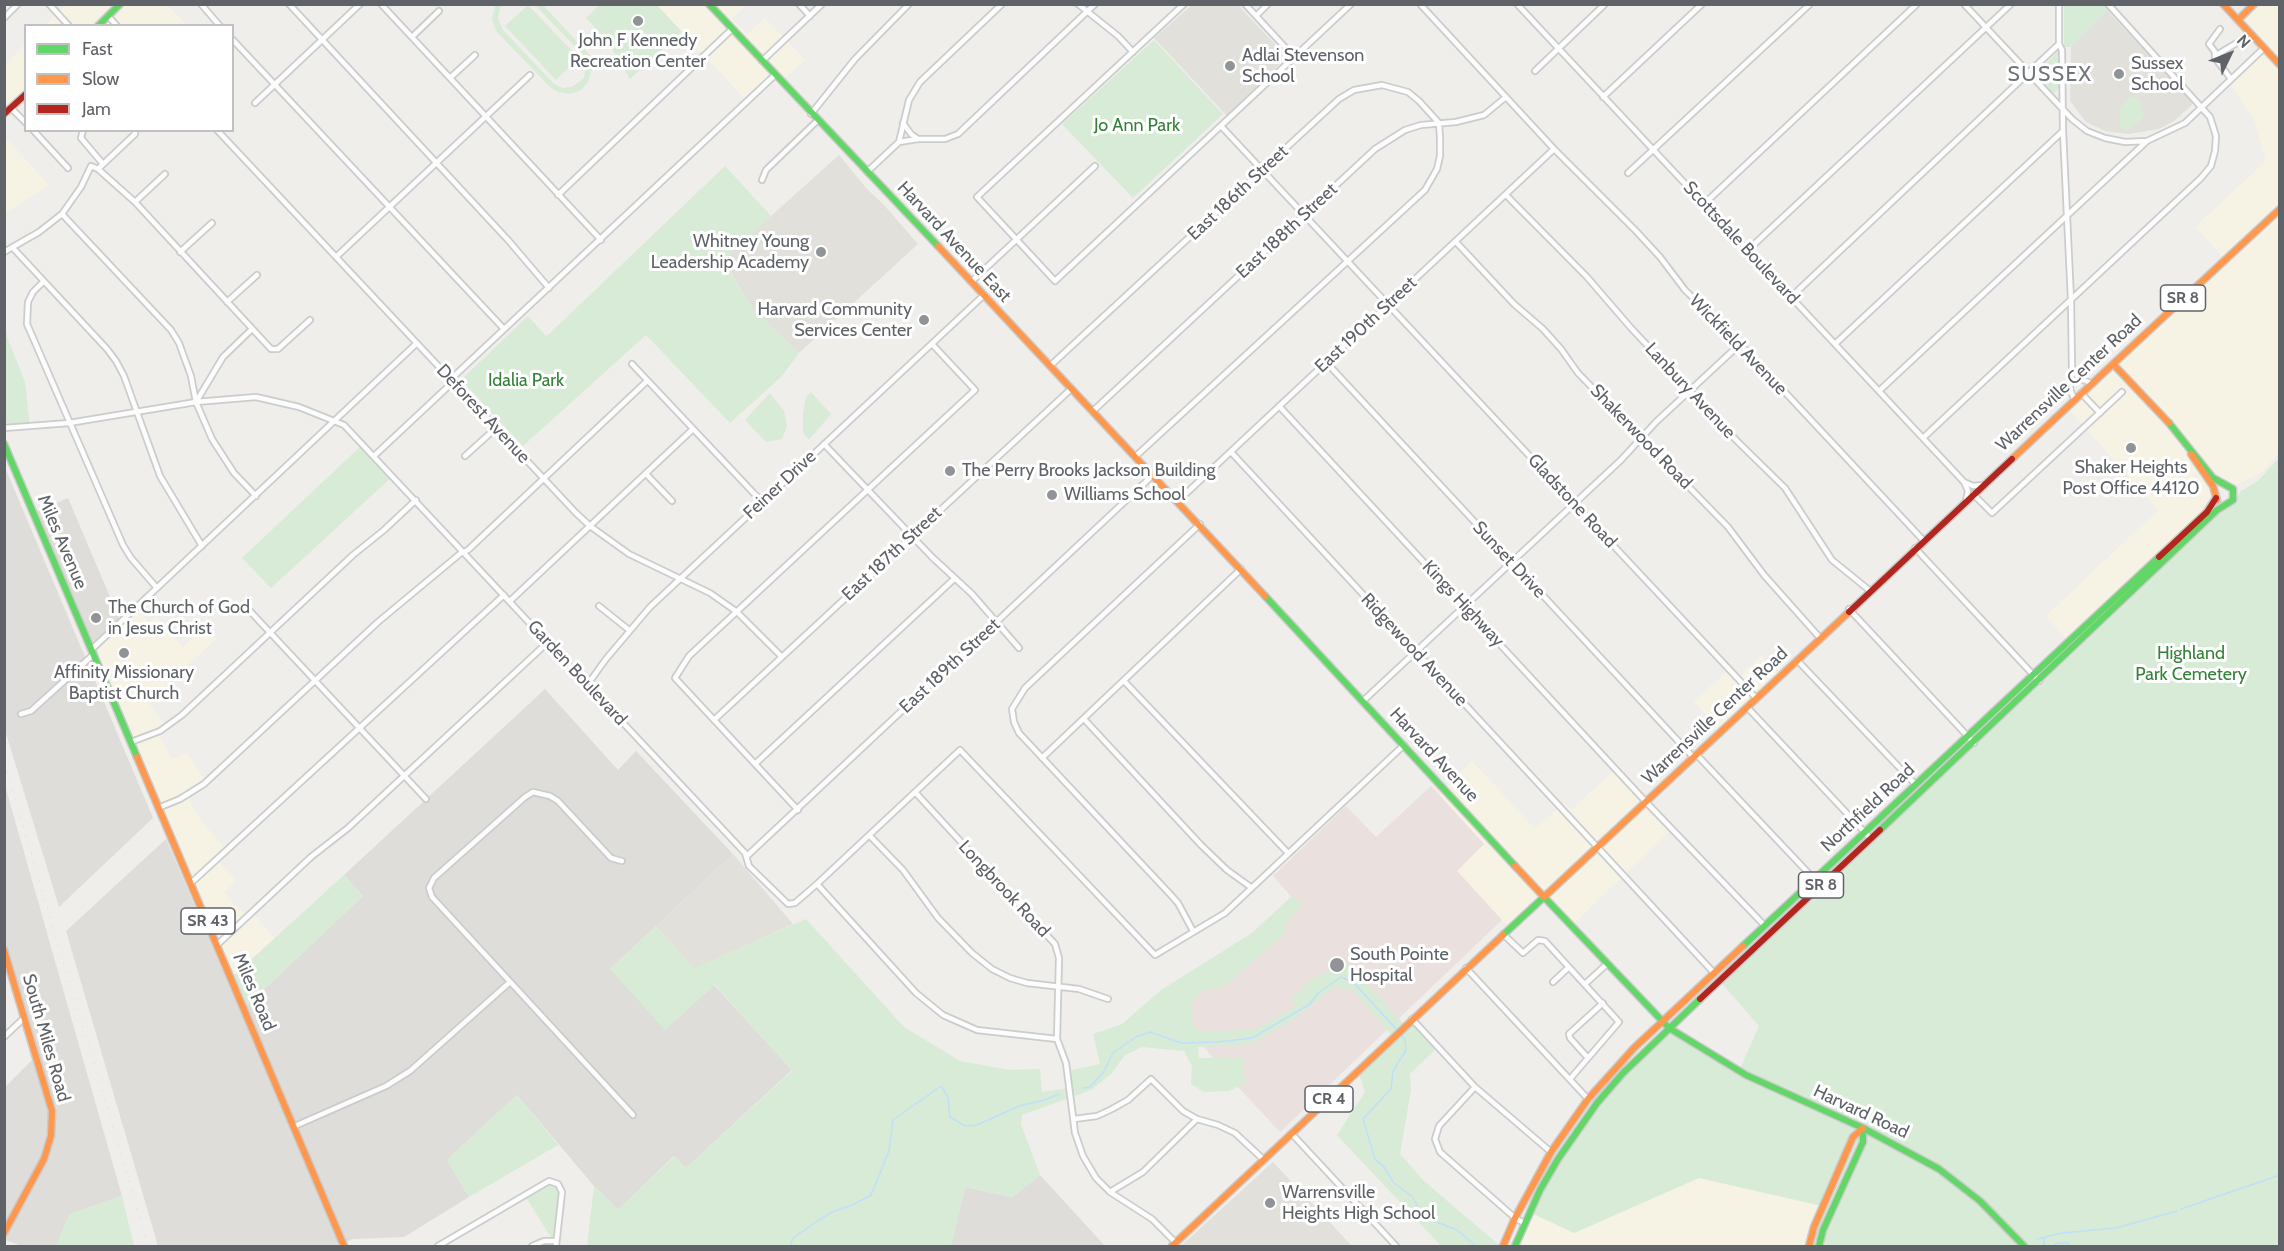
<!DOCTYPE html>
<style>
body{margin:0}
#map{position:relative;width:2284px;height:1251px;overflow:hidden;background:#efeeea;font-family:Cabin,sans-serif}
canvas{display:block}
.frame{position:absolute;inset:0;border:6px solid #5f6368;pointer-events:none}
.legend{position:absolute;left:24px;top:24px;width:210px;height:108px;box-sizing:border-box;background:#fff;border:2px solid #bfc1c3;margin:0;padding:8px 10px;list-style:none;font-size:18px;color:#5f6368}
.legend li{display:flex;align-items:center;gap:12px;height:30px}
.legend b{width:30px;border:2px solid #bfc1c3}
.north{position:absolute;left:2200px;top:24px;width:60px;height:60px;-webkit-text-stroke:4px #fff;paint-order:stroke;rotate:47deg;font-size:16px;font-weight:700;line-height:24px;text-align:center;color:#5f6368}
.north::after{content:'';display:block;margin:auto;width:21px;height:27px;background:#5f6368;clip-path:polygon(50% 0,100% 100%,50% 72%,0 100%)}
</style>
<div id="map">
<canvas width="2284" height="1251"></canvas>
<div class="frame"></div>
<ul class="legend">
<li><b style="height:8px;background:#63d668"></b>Fast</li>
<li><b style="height:8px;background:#ff974d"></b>Slow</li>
<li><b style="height:8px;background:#b3261e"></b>Jam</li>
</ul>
<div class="north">N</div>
</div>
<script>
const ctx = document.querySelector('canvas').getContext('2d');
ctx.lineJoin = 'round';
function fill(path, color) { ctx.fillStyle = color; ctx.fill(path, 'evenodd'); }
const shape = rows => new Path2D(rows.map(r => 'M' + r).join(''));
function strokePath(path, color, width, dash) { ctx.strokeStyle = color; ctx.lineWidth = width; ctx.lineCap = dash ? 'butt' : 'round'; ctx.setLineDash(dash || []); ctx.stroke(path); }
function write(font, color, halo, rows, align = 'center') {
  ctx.font = font + ' Cabin,sans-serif'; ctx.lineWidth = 6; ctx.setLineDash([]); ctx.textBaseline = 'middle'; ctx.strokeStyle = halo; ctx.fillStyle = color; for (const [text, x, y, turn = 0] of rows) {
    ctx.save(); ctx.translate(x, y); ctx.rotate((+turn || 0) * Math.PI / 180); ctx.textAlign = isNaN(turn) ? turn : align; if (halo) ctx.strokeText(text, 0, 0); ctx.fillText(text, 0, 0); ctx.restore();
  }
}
fill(shape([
 [67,4,167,5,187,25,45,26],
 [657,5,747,5,732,18,747,34,765,18,805,60,778,85,769,76,745,99],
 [2254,5,2279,5,2279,453,2263,471,2239,484,2230,486,2221,486,2217,488,2213,505,2068,641,2046,616,2158,510,2066,406,2224,258,2195,227,2266,161,2254,120,2229,82,2264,48,2238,20],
 [25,44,25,101,5,120,5,65],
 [5,137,49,185,5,213],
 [136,608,149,622,156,616,183,647,205,628,216,639,148,702,168,729,159,735,171,759,187,753,204,779,188,798,202,822,224,847,214,857,236,880,224,893,247,917,252,912,275,939,232,977,92,649],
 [1761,656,1780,676,1721,731,1694,702,1729,669,1738,678],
 [1472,761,1535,829,1564,803,1571,810,1616,769,1672,829,1571,926,1544,897,1509,928,1457,870,1484,844,1439,794],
 [1699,1178,1822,1206,1809,1246,1515,1246,1529,1212,1575,1233]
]), '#f7f3e4');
fill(shape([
 [4,465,153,818,59,907,5,730],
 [68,498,119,618,93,643,35,512],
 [545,689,618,770,636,751,733,854,610,969,714,985,792,1070,686,1168,674,1156,618,1210,594,1186,517,1095,447,1160,469,1197,404,1237,352,1239,343,1244,245,1007,363,896,344,875],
 [4,782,122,1196,70,1214,56,1246,18,1246,17,1244,5,1240,5,1087,32,1060,5,967],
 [166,839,340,1244,340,1246,158,1246,66,931],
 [1040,1175,1105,1246,951,1246,965,1187,1012,1197]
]), '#dfddda');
fill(shape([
 [1192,5,1238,5,1287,57,1227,116,1154,38],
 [2107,10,2192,101,2192,105,2174,121,2159,129,2129,134,2105,131,2086,122,2070,101,2071,47],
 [839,155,867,189,884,205,918,244,799,353,752,309,723,259],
 [733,854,793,924,694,969,656,926],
 [1273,1162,1352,1246,1181,1246,1183,1244]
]), '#e2e0da');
fill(shape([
 [1431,786,1484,844,1457,871,1502,920,1280,1132,1223,1071,1168,1001,1296,902,1273,876,1346,806,1376,837]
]), '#eae0de');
fill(shape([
 [495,5,501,5,498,18,503,30,554,84,563,88,572,87,584,78,586,62,582,54,535,5,543,5,599,65,595,69,593,67,587,84,581,90,570,94,558,92,551,88,496,31,492,19],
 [528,5,579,58,556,80,505,26],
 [599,5,657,5,682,32,630,79,607,41,586,18],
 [2064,5,2105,5,2109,9,2071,47,2064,47],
 [1154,40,1223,114,1133,198,1062,124],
 [2058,51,2060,52,2059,86,2058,90,2053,93,2045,88,2037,77,2037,73],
 [2136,96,2139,98,2144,115,2139,122,2125,131,2120,126,2119,109,2127,99],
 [725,166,771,216,723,260,752,309,799,353,782,376,730,423,646,335,523,446,461,380,528,316,546,336,549,334],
 [4,318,7,337,25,382,30,426,5,428],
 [811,392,831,414,809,440,803,432,803,413,806,397],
 [770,393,784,411,787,426,782,439,766,442,745,420],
 [363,444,393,476,271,588,242,558],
 [2279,458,2279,1246,1809,1246,1822,1206,1699,1178,1574,1233,1529,1212,1540,1190,1597,1103,1669,1028,1739,1071,1759,1026,1719,980,1774,925,1771,925,1772,922,1863,838,1864,841,1780,921,1784,926,2124,605,2219,510,2233,503,2241,491,2258,481],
 [344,875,363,896,245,1007,232,977],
 [1292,896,1302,906,1286,923,1286,933,1222,988,1204,990,1191,1002,1192,1024,1200,1031,1254,1030,1296,1006,1291,999,1309,981,1347,961,1405,1026,1412,1019,1438,1047,1410,1074,1411,1090,1400,1154,1424,1181,1500,1246,1441,1246,1337,1135,1365,1092,1358,1071,1393,1037,1352,990,1334,987,1295,1018,1252,1044,1198,1047,1199,1058,1243,1058,1245,1083,1229,1091,1204,1092,1191,1084,1192,1066,1184,1051,1142,1047,1125,1055,1111,1074,1091,1090,1022,1115,1021,1124,1040,1175,1012,1197,965,1187,951,1246,587,1246,594,1186,618,1210,675,1156,686,1168,792,1071,715,985,665,1030,610,969,656,926,694,968,806,919,904,1027,960,1061,1009,1070,1040,1069,1042,1092,1070,1088,1068,1071,1100,1064,1093,1034,1122,1024,1161,990,1252,933],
 [1655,1031,1656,1033,1620,1069,1526,1211,1549,1161,1585,1108,1606,1083],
 [517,1095,558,1145,469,1197,447,1160],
 [549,1183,555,1185,560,1193,555,1236,552,1239,525,1196],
 [122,1196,134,1246,56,1246,69,1214]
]), '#d8ebd6');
strokePath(shape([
 [1402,1036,1405,1040,1406,1050,1393,1071,1391,1089,1363,1119,1375,1159,1384,1167,1394,1183,1412,1196,1424,1217,1457,1230,1476,1246],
 [1083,1088,1090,1087,1103,1073,1113,1053,1136,1037,1150,1032,1181,1043,1218,1042,1252,1038,1310,1004,1318,993,1341,977,1353,982,1397,1030],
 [2181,1209,2280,1175],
 [2044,1238,2044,1244,2047,1246],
 [2037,1239,2062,1233,2116,1228,2177,1211],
 [790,1246,793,1238,819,1220,832,1212,852,1205,871,1195,889,1151,893,1120,941,1086,948,1097,950,1117,965,1126,977,1125,1019,1106,1045,1100,1059,1094],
 [2053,1246,2058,1243,2067,1243,2071,1246]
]), '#bfe0f9', 1.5);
const street = shape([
 [49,4,69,26],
 [201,4,220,26],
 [289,4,508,240,549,288],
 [381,4,601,240],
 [799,4,810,16],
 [1078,4,1118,36,1133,52],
 [1184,4,977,197,1055,281,1351,4],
 [1245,4,1294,57],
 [1420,4,1554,149,1636,231,1660,257,1685,290,1740,344,1923,540],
 [1517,4,1964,482,1968,491,1966,500],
 [1964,4,2072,119,2087,131,2105,138,2125,142,2147,141,2185,123,2264,48],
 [2059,4,2059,44,2062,50,2063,131,2071,300,2072,370,2070,389,2074,399],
 [108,16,117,26],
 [1256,16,1268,4],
 [4,18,18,4],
 [2220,29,2209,44,2215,52,2215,58,2231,79],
 [412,37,439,11],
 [232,39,504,329],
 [2215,56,2235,44],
 [762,61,822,4],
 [1535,71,1605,4],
 [450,78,475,55],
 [1603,97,1702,4],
 [255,103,360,4],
 [11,108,26,123],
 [811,114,855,59,909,4],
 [903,123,911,134,918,139],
 [1221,126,1756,698],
 [33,130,68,168],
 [83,130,81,138,103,164],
 [217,130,576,513,590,526,629,554,710,593,737,612,782,657],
 [899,142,918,139,945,139,958,134,1095,4],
 [98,169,135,134,135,130],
 [867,172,899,142,909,100,920,82,1002,4],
 [1628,173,1810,4],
 [762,180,766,170,818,120],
 [558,195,732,29],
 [1506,195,1587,277,1631,328,1737,441,1785,488,1832,560,1869,590],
 [135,202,165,174],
 [1704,204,1917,4],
 [62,214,171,330,179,343,191,376,196,402,212,439,234,473,256,496],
 [1456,242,1514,304,1543,329,1561,349,1578,373,1728,527,1764,575,1820,638],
 [13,248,107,349,116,361,124,376,160,476,202,546],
 [1748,250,2011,4],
 [4,252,39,232,62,214,81,187,91,166,98,169,135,202,271,349,278,349,310,320],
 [180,252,212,223],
 [336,257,530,75],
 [43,282,33,292,28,302,27,324,123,545,131,558,157,588],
 [971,282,1095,166],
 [1791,297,2059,44],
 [227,302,257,275],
 [1835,344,2063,131],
 [1326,362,1693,757],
 [632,364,762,502],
 [1050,366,1339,99,1354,90,1382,85,1408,92,1419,101,1439,123,1440,138,1440,156,1437,169,1425,190,1136,456],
 [2072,370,2080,379,2091,383],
 [451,379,775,75],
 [1879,391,2147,141],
 [2081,393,2100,413],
 [196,402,223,357,252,329],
 [1279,406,1646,802,1765,926],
 [1093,411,1375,149,1405,130,1421,125,1456,122,1484,115,1506,97],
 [4,428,69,423,196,402,256,397,299,407,344,425,745,853,749,866,788,904,795,903,817,884,960,750,1155,955,1225,913,1404,745],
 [1923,438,2201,178,2211,166,2215,151,2216,136,2210,117,2108,4],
 [824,444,932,557,972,594,1019,648],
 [1231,452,1714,973],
 [374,456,453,382],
 [465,456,496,428],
 [647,475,672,501],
 [1964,482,1973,486,1982,485],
 [1973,494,1992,513,2122,392],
 [1178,501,1554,149],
 [1915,548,2039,681],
 [510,601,693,429],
 [599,606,629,630],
 [248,609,426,799],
 [1849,609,1974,743],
 [92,649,417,343],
 [1797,660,1915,784],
 [1124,681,1288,853],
 [588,684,606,659,650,607,984,295],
 [1363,701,1621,460,1656,422,1740,344],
 [1747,707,1871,839],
 [21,714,31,711,94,654],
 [1084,719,1201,845,1227,870,1252,888],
 [714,720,1071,389],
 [131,742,160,731,182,715,353,555,384,530,416,500],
 [1696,754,1814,879],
 [1042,758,1241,569],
 [755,764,954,579],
 [915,792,1055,944,1059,958,1057,1039,1066,1063,1075,1133,1083,1156,1096,1178,1110,1192,1152,1219,1176,1243],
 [158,808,180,799,204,784,378,622,461,553,468,550,647,381],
 [798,810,675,678,689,656,975,390,932,344],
 [869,835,903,870,938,918,972,953,992,969,1010,978,1027,983,1079,989,1108,999],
 [747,856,1153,475],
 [622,861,611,858,558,801,550,796,533,792,525,797,434,878,429,888,432,897,633,1115],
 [191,883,504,595],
 [817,884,916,993,943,1015,977,1030,1057,1039],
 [1193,931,1178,903,1169,893,1019,733,1014,722,1012,709,1025,688,1200,524],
 [1503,934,1523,953,1538,940,1545,941,1619,1022,1570,1079],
 [218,944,311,857,348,828,548,642],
 [1466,968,1588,1099],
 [1553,982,1569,967],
 [1585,984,1607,964],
 [1412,1019,1475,1087,1551,1152],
 [4,1037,24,1018],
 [1588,1058,1570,1038,1569,1034,1603,1003],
 [1475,1087,1439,1126,1435,1139,1440,1152,1515,1218,1524,1223],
 [1074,1119,1097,1116,1112,1109,1128,1100,1151,1079,1183,1111,1197,1119,1218,1125,1235,1133,1264,1160],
 [295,1126,386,1086,410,1071,510,982],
 [1292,1134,1396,1246],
 [1110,1192,1143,1172,1197,1119],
 [438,1246,549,1181,558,1184,562,1192,556,1246],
 [532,1246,544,1241,556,1241]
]);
const fast = shape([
 [709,4,938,246],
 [98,26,120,4],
 [4,444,137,757],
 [1265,596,1515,866],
 [1880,830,2217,510,2233,500,2233,489,2213,478,2169,423],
 [1503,935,1544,897,1669,1028,1746,1075,1863,1128,1939,1169,1980,1201,2024,1246],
 [1743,946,2159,557],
 [1515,1246,1540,1190,1558,1159,1597,1103,1623,1073,1700,999],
 [1819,1246,1823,1230,1863,1142,1863,1128]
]);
const slow = shape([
 [2223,4,2280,65],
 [2238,20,2254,4],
 [938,246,1265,596],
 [2169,423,2113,364,2280,209],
 [2191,454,2213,486,2217,500],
 [2012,459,2113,364],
 [137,757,344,1246],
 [1515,866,1544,897,1849,612],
 [4,950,52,1111,51,1136,44,1159,4,1233],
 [1172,1246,1503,935],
 [1503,1246,1515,1218,1551,1152,1588,1099,1634,1048,1743,946],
 [1809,1246,1814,1227,1853,1137,1863,1128]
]);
const jam = shape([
 [4,114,26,94],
 [2159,557,2207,512,2216,498],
 [1849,612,2012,459],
 [1700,999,1880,830]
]);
strokePath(street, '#cbcccc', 8);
strokePath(fast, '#cacacb', 9);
strokePath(slow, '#cacacb', 9);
strokePath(jam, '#cacacb', 9);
strokePath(street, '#fdfcfc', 4.5);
strokePath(fast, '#63d668', 6);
strokePath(slow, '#ff974d', 6);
strokePath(jam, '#b3261e', 6);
strokePath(shape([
 [4,762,148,1246]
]), '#e4e4e4', 1.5, [1.5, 8]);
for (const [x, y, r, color] of [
 [638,21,6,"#919496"],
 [1230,66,6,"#919496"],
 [2119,74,6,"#919496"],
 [821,252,6,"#919496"],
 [924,320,6,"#919496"],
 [2131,448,6,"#919496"],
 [950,471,6,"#919496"],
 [1052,495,6,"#919496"],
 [96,618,6,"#919496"],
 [124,653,6,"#919496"],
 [1337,965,8,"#919496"],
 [1270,1203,6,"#919496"]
]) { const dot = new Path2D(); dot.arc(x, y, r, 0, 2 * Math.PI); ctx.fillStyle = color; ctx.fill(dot); strokePath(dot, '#fff', 2); }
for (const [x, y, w] of [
 [2183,298,45],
 [1821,885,45],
 [208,921,54],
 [1329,1099,48]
]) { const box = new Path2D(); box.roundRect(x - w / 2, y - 13, w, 26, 4.5); ctx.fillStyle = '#fff'; ctx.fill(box); strokePath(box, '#5f6368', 1.5); }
write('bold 16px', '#5f6368', null, [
 ["SR 8",2183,298],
 ["SR 8",1821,885],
 ["SR 43",208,921],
 ["CR 4",1329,1099]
]);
write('18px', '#5f6368', '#fff', [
 ["John F Kennedy",638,41,"center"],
 ["Recreation Center",638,62,"center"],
 ["Adlai Stevenson",1242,56],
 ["School",1242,77],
 ["Sussex",2131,64],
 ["School",2131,85],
 ["Whitney Young",809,242,"right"],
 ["Leadership Academy",809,263,"right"],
 ["Harvard Community",912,310,"right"],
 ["Services Center",912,331,"right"],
 ["Shaker Heights",2131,468,"center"],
 ["Post Office 44120",2131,489,"center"],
 ["The Perry Brooks Jackson Building",962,471],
 ["Williams School",1064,495],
 ["The Church of God",108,608],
 ["in Jesus Christ",108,629],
 ["Affinity Missionary",124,673,"center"],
 ["Baptist Church",124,694,"center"],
 ["South Pointe",1350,955],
 ["Hospital",1350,976],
 ["Warrensville",1282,1193],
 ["Heights High School",1282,1214]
], 'left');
write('18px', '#348238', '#fff', [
 ["Jo Ann Park",1137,126],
 ["Idalia Park",526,381],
 ["Highland",2191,654],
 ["Park Cemetery",2191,675]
]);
write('18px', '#5f6368', '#fff', [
 ["East 186th Street",1238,193,-43],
 ["East 188th Street",1287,231,-43],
 ["Harvard Avenue East",954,242,47],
 ["Scottsdale Boulevard",1741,243,47],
 ["East 190th Street",1366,325,-43],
 ["Wickfield Avenue",1738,345,46],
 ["Warrensville Center Road",2069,383,-43],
 ["Lanbury Avenue",1690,391,47],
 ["Deforest Avenue",483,414,47],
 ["Shakerwood Road",1641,437,46],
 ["Feiner Drive",780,485,-43],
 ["Gladstone Road",1572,501,47],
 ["Miles Avenue",62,542,67],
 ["East 187th Street",892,554,-43],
 ["Sunset Drive",1509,560,47],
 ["Kings Highway",1463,604,47],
 ["Ridgewood Avenue",1414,650,47],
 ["East 189th Street",950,666,-43],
 ["Garden Boulevard",577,673,47],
 ["Warrensville Center Road",1715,716,-43],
 ["Harvard Avenue",1434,755,47],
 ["Northfield Road",1868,808,-43],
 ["Longbrook Road",1004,889,47],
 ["Miles Road",254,992,67],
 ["South Miles Road",46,1038,74],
 ["Harvard Road",1861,1112,25]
]);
ctx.letterSpacing = '1.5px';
write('21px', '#70757a', '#fff', [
 ["SUSSEX",2050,75]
]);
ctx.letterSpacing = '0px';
</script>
